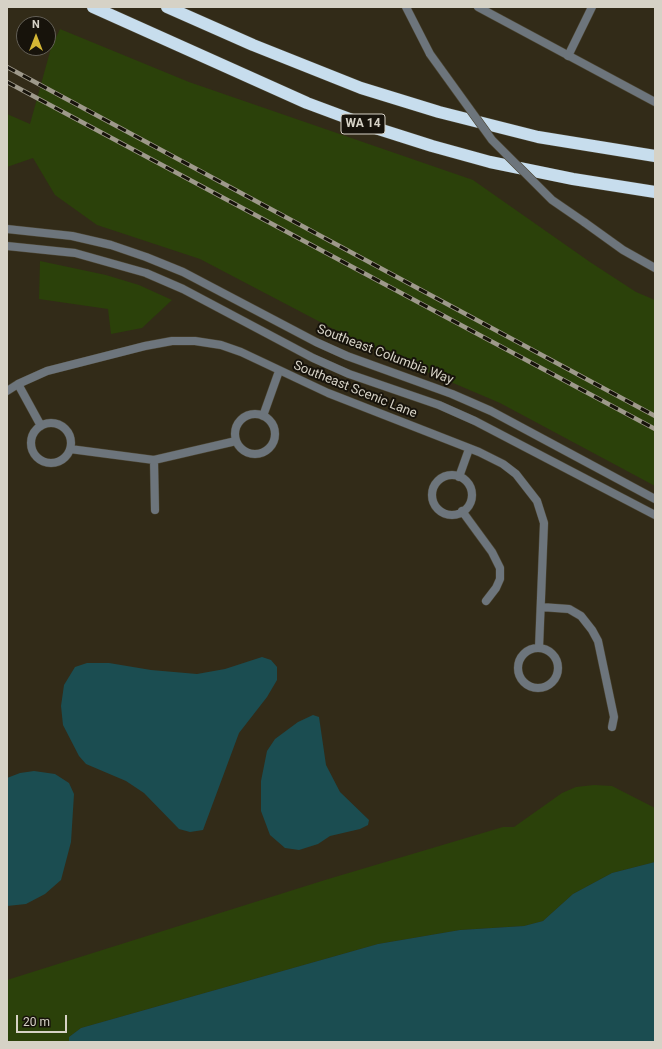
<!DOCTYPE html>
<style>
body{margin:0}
#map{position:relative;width:662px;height:1049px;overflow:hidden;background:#322b18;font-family:Roboto,sans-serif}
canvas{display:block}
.frame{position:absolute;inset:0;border:8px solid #d6d2c6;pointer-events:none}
.north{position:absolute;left:16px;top:16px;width:40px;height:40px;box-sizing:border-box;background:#17130b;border:1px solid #635f56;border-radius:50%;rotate:0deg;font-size:11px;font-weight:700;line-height:16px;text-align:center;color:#d6d2c6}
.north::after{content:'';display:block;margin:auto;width:14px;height:18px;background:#d4b635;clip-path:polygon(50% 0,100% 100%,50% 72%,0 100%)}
.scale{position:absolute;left:16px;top:1015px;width:51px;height:18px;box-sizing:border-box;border:2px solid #d6d2c6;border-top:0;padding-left:5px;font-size:12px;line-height:14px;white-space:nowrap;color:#d6d2c6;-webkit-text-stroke:3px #17130b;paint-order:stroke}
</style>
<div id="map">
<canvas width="662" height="1049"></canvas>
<div class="frame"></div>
<div class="north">N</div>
<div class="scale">20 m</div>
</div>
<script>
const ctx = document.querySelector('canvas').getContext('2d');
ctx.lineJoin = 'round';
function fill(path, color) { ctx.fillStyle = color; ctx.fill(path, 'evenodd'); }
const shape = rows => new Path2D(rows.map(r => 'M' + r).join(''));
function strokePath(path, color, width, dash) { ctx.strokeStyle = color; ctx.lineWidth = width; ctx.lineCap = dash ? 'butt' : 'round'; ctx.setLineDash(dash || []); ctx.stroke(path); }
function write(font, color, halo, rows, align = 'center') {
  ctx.font = font + ' Roboto,sans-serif'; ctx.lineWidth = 4; ctx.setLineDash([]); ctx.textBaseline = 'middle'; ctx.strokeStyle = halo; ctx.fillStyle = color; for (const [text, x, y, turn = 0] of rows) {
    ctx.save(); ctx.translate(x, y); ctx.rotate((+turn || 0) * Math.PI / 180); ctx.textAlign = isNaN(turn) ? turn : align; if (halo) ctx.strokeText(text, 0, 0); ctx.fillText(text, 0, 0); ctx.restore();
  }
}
fill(shape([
 [60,29,189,82,473,180,590,262,636,292,655,300,655,486,500,403,364,345,200,259,97,225,55,195,33,158,7,167,7,114,30,124,51,48],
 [40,261,106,275,139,285,172,300,142,328,111,334,108,309,39,299],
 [594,785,612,786,655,808,655,862,612,873,573,894,543,921,524,926,460,930,378,944,81,1028,69,1037,69,1042,7,1042,7,980,325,880,503,827,514,827,562,793,576,787]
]), '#2b410a');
fill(shape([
 [262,657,271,660,277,667,277,680,267,697,239,733,203,830,190,832,179,829,144,793,126,781,86,764,79,756,63,725,61,706,64,685,75,667,87,663,109,663,151,670,197,674,225,669],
 [313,715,319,717,326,765,340,792,369,820,368,825,360,829,330,836,318,844,299,850,285,848,270,835,261,811,261,781,267,751,275,739,298,722],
 [34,771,55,774,69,783,74,794,71,842,61,880,45,894,26,904,7,906,7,778,20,773],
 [655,862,655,1042,69,1042,69,1037,81,1028,378,944,460,930,524,926,543,921,573,894,612,873]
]), '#1b4d51');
const service = shape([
 [568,56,592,7],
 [18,384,41,426],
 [7,391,18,384,47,371,145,346,172,341,195,341,221,345,241,352,328,393,479,452,503,464,516,474,537,501,544,523,539,648],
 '235 434a20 20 0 1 1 40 0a20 20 0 1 1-40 0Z',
 [263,416,279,371],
 '31 443a20 20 0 1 1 40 0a20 20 0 1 1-40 0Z',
 [70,449,154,460,236,441],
 [154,460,155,510],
 '432 495a20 20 0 1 1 40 0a20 20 0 1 1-40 0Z',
 [459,477,469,449],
 [462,511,492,552,500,568,500,579,496,588,486,601],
 [541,607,569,609,581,616,592,630,598,641,614,717,612,727],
 '518 668a20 20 0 1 1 40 0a20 20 0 1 1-40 0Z'
]);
const minor = shape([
 [478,7,655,102]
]);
const tertiary = shape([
 [406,7,430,54],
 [584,222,623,250,655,268],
 [7,229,72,236,111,245,146,257,183,272,316,342,347,356,452,394,491,411,655,499],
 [7,246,75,253,146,273,183,289,313,358,349,374,439,405,475,421,655,515]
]);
const motorway = shape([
 [93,7,307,103,366,125,432,146,490,162,573,179,655,192],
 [167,7,253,45,361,88,439,112,538,137,655,156]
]);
strokePath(service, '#4c4634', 9);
strokePath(minor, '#4c4634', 9);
strokePath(tertiary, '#4c4634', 9);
strokePath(motorway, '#4c4634', 13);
strokePath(service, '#6d757c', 8);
strokePath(minor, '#6d757c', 8);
strokePath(tertiary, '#6d757c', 8);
strokePath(motorway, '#c7dded', 12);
const rail = shape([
 [7,67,655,416],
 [7,82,655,429]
]);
strokePath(rail, '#9e998b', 4.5);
strokePath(rail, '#17130b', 3, [9]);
const tertiaryBridge = shape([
 [430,54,492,140,552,200,584,222]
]);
strokePath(tertiaryBridge, '#4c4634', 9, []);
strokePath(tertiaryBridge, '#6d757c', 8);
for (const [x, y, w] of [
 [363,124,44]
]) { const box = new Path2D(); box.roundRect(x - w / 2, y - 10, w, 20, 3); ctx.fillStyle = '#17130b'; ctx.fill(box); strokePath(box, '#d6d2c6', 1); }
write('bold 12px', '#d6d2c6', null, [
 ["WA 14",363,124]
]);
write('13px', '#d6d2c6', '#17130b', [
 ["Southeast Columbia Way",385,355,21],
 ["Southeast Scenic Lane",355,390,22]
]);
</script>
